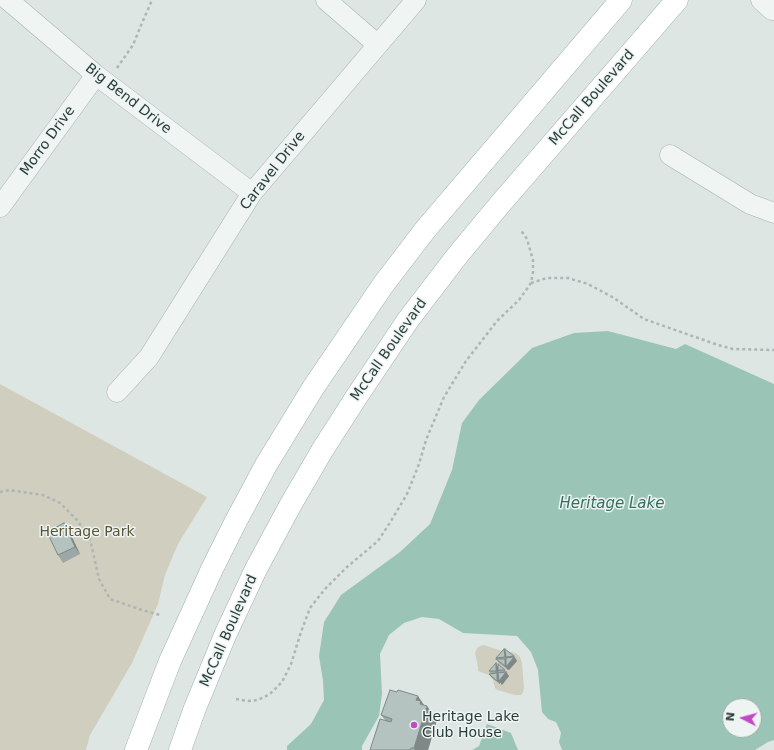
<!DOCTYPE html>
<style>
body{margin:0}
#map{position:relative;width:774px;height:750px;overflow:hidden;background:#dee6e4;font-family:"DejaVu Sans",sans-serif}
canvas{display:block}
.north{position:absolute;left:722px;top:698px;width:40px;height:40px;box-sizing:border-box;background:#edf4f2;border:1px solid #9eaaa8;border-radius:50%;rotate:276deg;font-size:11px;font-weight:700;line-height:16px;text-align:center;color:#283c38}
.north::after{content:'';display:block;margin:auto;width:14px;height:18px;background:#c349c6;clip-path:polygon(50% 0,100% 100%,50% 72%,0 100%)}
</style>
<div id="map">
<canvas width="774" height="750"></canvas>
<div class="north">N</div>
</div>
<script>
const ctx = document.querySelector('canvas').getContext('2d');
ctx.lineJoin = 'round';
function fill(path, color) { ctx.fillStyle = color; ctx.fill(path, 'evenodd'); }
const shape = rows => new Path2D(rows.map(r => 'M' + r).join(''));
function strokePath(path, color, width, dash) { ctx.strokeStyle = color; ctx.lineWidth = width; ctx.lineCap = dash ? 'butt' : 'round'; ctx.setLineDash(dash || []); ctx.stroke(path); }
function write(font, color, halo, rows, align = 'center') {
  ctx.font = font + ' "DejaVu Sans",sans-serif'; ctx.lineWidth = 3; ctx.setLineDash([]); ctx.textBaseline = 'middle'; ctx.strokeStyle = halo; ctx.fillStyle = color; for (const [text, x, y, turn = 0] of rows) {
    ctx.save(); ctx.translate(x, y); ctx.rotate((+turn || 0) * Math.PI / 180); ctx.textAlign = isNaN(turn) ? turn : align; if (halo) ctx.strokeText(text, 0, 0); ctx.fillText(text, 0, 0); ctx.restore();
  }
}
fill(shape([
 [0,384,207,497,178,544,165,575,158,604,132,663,90,735,86,750,0,750],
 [484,645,505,652,512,652,517,654,520,657,522,663,524,688,523,692,521,695,515,695,497,690,495,688,493,680,489,675,478,671,478,667,475,653,477,648,480,646]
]), '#d0cebf');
fill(shape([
 [608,331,676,349,685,344,774,384,774,740,768,742,755,750,562,750,559,742,561,733,556,722,548,719,542,712,538,670,531,652,517,636,463,633,439,619,422,617,404,623,389,635,380,654,382,694,379,716,362,746,362,750,287,750,287,746,311,724,324,700,323,681,319,656,324,622,341,595,400,552,430,524,452,470,462,423,479,400,532,348,574,333],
 [730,706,754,706,754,730,730,730],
 [487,724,511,733,518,750,472,750,479,746]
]), '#9ac5b6');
const minor = shape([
 [8,0,96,75,252,193],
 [326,0,378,45],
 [761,0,772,10,774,10],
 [670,155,750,204,774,213],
 [0,207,96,75],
 [117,392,149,357,252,193,416,0]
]);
const major = shape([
 [136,750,170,661,212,569,236,521,266,465,313,388,383,285,425,230,621,0],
 [180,750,195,708,226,633,256,569,291,504,323,449,357,396,408,320,457,256,501,203,677,0]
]);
strokePath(minor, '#a4b0ad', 21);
strokePath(major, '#9eb1ac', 23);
strokePath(shape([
 [117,68,133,45,142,23,152,0],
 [531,283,547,278,568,278,588,284,614,298,644,319,718,345,733,349,774,350],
 [0,492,9,490,43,495,60,503,77,520,90,539,99,579,110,599,142,610,160,615],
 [236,699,248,701,258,700,270,694,282,682,291,664,301,632,310,608,325,589,347,567,378,541,391,521,407,494,419,464,426,440,444,397,466,361,497,321,519,300,531,283,533,272,533,260,527,239,520,229]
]), '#acb6b4', 2.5, [3, 3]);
strokePath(minor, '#f0f5f4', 20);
strokePath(major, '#fff', 22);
fill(shape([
 [64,523,69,531,80,554,63,563,58,555],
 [504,649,505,651,514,656,517,660,516,660,517,661,509,670,508,669,508,670,499,663,496,658],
 [498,666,505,670,508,674,507,674,509,676,502,685,500,682,500,684,492,678,489,674,491,674,489,671],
 [381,715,437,720,428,750,370,750,385,720]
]), '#9ca8a5');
fill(shape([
 [64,523,69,531,80,554,75,547],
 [504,649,506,653,506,657,507,658,507,661,505,657],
 [514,657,517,661,509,670,508,669,508,670,505,666,505,659,507,663],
 [496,663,498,667,499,675,496,671],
 [506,672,509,676,502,685,500,682,500,684,497,681,497,673,500,677],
 [418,696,426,708,427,706,437,720,428,750,415,750,414,748,416,700]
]), '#7f8886');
const building = shape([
 [64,523,75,547,58,555,47,532,64,523],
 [504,649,505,657,496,658,504,649],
 [505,649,514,656,506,657,505,649],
 [514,657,506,667,506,658,514,657],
 [496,659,505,659,505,666,496,659],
 [496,663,496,671,489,671,496,663],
 [498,664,505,670,498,670,498,664],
 [506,672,499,681,498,673,506,672],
 [497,673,497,681,489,674,497,673],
 [390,690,397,692,398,690,418,696,416,700,421,701,420,704,427,706,414,748,411,748,410,750,370,750,380,719,391,722,392,719,381,715,390,690]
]);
fill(building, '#b5c3c0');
strokePath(building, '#7f8886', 1);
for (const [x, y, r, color] of [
 [414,725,4,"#c349c6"]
]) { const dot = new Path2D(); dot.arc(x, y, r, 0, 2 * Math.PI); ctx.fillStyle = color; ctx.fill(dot); strokePath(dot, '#edf4f2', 1.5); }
write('14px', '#283c38', '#edf4f2', [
 ["McCall Boulevard",592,98,-49],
 ["Big Bend Drive",128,99,38],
 ["Morro Drive",48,141,-54],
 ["Caravel Drive",273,171,-52],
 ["McCall Boulevard",389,350,-55],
 ["McCall Boulevard",229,631,-66]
]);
write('14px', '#575536', '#edf4f2', [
 ["Heritage Park",87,532]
]);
write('14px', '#283c38', '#edf4f2', [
 ["Heritage Lake",422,717],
 ["Club House",422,733]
], 'left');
write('italic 15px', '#356e5c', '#edf4f2', [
 ["Heritage Lake",612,504]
]);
</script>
